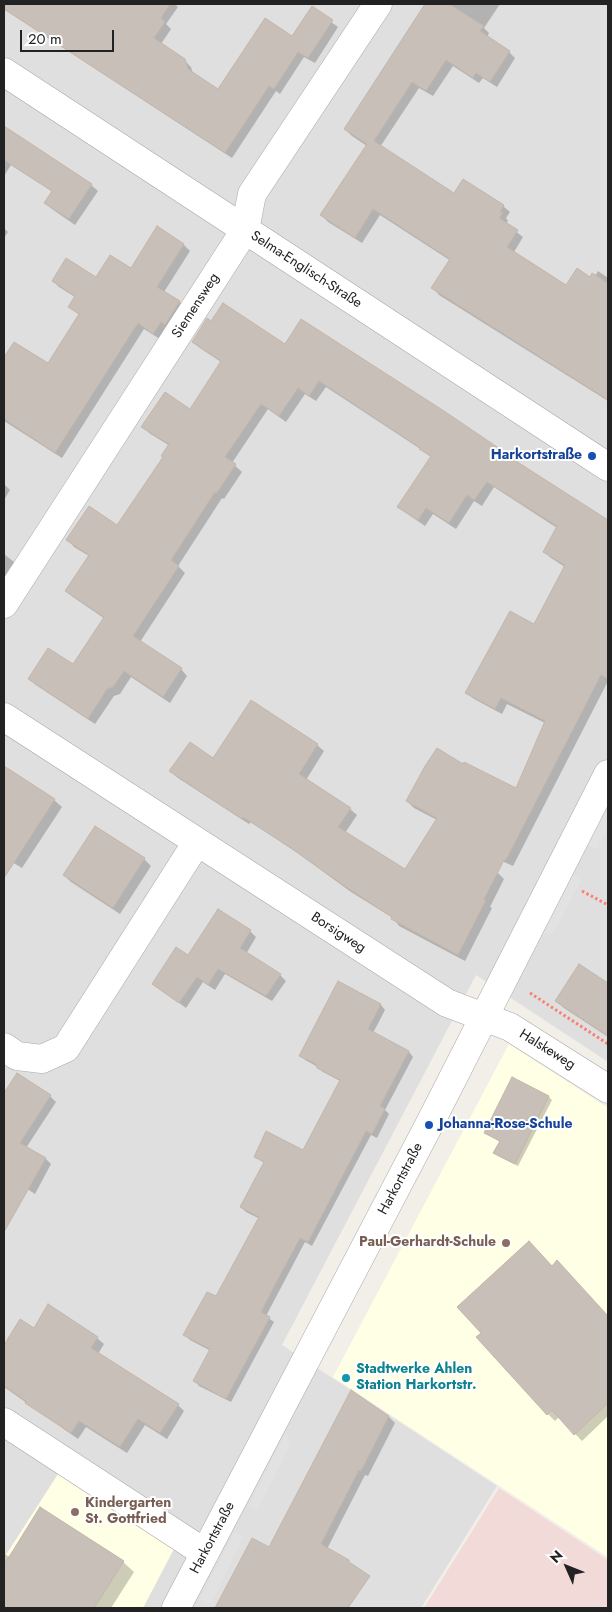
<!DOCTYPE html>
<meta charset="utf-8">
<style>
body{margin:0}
#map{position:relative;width:612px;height:1612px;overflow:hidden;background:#f2efe9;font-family:Jost,sans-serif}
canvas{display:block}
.frame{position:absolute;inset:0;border:5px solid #222;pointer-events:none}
.north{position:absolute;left:542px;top:1542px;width:50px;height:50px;-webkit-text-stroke:4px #fff;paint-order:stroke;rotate:314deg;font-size:14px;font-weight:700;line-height:20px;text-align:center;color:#222}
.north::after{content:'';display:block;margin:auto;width:18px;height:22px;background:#222;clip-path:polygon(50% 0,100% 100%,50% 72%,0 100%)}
.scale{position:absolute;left:20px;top:30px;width:94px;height:22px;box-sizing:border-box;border:2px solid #222;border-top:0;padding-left:6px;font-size:15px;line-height:18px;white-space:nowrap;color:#222;-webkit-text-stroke:4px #fff;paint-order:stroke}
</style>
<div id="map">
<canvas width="612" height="1612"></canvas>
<div class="frame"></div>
<div class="north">N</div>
<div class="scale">20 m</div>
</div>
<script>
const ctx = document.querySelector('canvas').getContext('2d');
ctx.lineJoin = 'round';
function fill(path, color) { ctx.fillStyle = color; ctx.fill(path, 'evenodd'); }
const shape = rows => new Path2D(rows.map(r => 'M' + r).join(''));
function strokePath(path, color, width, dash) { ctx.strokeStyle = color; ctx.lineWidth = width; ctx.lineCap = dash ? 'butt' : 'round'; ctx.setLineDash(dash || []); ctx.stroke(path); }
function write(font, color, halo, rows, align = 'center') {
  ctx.font = font + ' Jost,sans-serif'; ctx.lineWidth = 4; ctx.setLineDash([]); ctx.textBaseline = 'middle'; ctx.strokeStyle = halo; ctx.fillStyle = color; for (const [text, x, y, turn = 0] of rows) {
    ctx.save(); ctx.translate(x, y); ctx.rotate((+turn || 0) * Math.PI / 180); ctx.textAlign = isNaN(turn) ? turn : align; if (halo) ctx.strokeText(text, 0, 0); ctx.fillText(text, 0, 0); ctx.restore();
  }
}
fill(shape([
 [4,4,608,4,608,1062,476,975,282,1345,497,1486,421,1608,4,1608]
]), '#e0dfdf');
fill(shape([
 [499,1488,608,1560,608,1608,424,1608]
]), '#f2dad9');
fill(shape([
 [509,1044,608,1108,608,1557,333,1377],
 [58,1474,174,1549,143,1608,4,1608,4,1558]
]), '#ffffe5');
fill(shape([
 [608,801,608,827,597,850,585,844],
 [572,874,582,879,553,934,541,934],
 [286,1432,291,1444,257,1511,249,1506],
 [235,1532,244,1536,211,1604,200,1599]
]), '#e2e2e2');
fill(shape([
 [4,4,175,4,178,7,166,24,171,29,161,44,184,60,191,67,193,74,219,91,293,38,312,8,338,27,315,63,304,57,280,94,276,91,232,158,4,9],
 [427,4,500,4,484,28,489,33,487,37,509,52,515,58,497,87,483,78,479,83,453,66,433,96,419,88,380,147,455,194,503,206,510,212,506,218,508,221,506,224,523,237,514,252,566,286,595,276,598,271,608,278,608,401,439,295,433,288,451,261,380,215,362,243,328,222,322,215,367,146,352,136,345,129],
 [4,128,91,185,98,191,75,225,52,209,45,203,53,192,11,165,4,176],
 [4,228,8,232,4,238],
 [158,228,184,245,190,251,164,292,180,302,186,309,160,339,144,329,62,458,4,421,4,360,14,343,48,365,80,315,70,307,75,297,59,287,53,281,96,278,131,270],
 [193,342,285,345,443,412,505,454,511,459,608,522,608,681,513,866,502,861,497,872,504,879,490,907,492,908,465,961,399,926,393,918,351,892,299,854,251,822,249,824,178,778,171,771,213,759,317,745,324,751,306,780,350,809,357,815,345,833,405,871,437,820,414,808,407,801,463,766,517,790,545,723,507,704,502,714,474,699,467,693,534,626,565,567,551,558,545,552,557,528,494,487,482,506,474,501,456,529,433,514,425,526,406,513,399,506,432,458,422,450,326,387,316,401,305,394,286,422,268,409,232,463,242,472,224,499,222,498,178,566,185,573,140,642,181,669,187,676,170,703,131,677,120,694,114,696,95,724,36,685,29,678,74,666,105,619,73,597,66,591,89,556,74,547,68,540,117,526,164,457,170,446,149,433,143,426,191,411,221,362,200,348],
 [4,484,10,490,4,500],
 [4,554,14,562,4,577],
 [4,768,54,800,62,807,22,868,4,857],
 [144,859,151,866,120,914,71,882,64,875],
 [218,911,250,931,256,937,246,954,280,975,286,981,272,1001,225,974,215,990,203,982,186,1008,153,984,188,956],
 [580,966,608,985,608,1037,564,1008,557,1001],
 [339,983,381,1005,385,1010,373,1033,409,1052,413,1057,385,1110,389,1114,377,1138,371,1135,312,1246,305,1242,266,1316,274,1322,231,1402,199,1386,195,1381,211,1351,190,1340,185,1335,217,1298,260,1219,246,1212,241,1207,264,1163,256,1156,303,1152,340,1081,323,1072,318,1067,305,1060,301,1055],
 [17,1075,50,1096,56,1102,26,1148,46,1159,51,1164,35,1194,4,1174,4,1095],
 [549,1097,552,1100,518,1166,498,1156,494,1153,500,1142,485,1132],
 [552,1267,564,1269,608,1317,608,1416,582,1441,559,1417,555,1421,548,1414],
 [21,1321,34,1330,97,1338,104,1344,98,1354,178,1405,184,1411,167,1439,145,1425,127,1453,86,1427,78,1439,4,1387,4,1347],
 [351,1392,389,1417,395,1423,368,1476,365,1475,327,1549,350,1562,324,1608,223,1608,218,1604,270,1549],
 [4,1554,10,1557,123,1562,134,1572,111,1608,4,1608]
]), '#0003');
const building = shape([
 [4,4,170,4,161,18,165,22,154,38,185,59,188,69,218,89,265,18,292,36,312,6,333,20,308,58,298,52,274,89,269,86,225,153,4,9,4,4],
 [425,4,449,4,484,26,480,31,510,51,490,82,476,73,473,78,446,60,426,91,412,82,374,141,454,193,463,179,504,205,500,212,503,213,499,218,518,230,507,247,566,285,577,268,590,277,592,273,608,283,608,400,431,288,450,259,373,209,355,238,320,215,367,144,344,129,425,4],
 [4,126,92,184,69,219,44,203,52,191,4,160,4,126],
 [157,226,184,244,157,287,180,301,165,325,161,322,153,334,138,323,55,453,4,419,4,357,14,342,48,363,79,314,68,307,75,296,52,281,66,258,96,277,110,255,131,268,157,226],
 [223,303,285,344,301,319,444,411,506,453,505,454,608,520,608,679,601,675,506,860,504,860,500,868,484,899,486,900,458,955,391,919,392,917,343,885,291,848,243,817,242,819,169,771,190,742,213,758,251,700,318,744,299,774,351,808,338,827,405,869,437,818,406,801,425,766,437,748,463,764,464,762,516,788,545,721,501,698,495,709,465,693,510,611,534,624,565,565,543,552,557,526,487,482,474,500,467,495,449,523,426,508,418,520,397,507,431,456,419,449,420,448,319,381,309,396,298,388,279,416,261,404,225,457,236,464,217,493,215,492,171,560,179,566,133,636,182,668,163,697,124,671,113,687,107,689,88,719,28,679,48,648,73,664,104,617,65,591,89,555,66,540,89,506,117,525,163,457,161,456,169,444,141,427,165,392,190,409,221,361,192,342,207,318,211,321,223,303],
 [4,766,55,799,4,878,4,766],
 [95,826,145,858,113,908,63,875,95,826],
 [218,909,251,930,240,948,281,974,266,996,218,969,208,985,197,977,179,1003,152,984,176,947,188,955,218,909],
 [579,964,608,983,608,1036,555,1001,579,964],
 [338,981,381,1004,368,1029,409,1051,380,1106,385,1109,372,1134,366,1131,308,1242,300,1238,278,1279,261,1312,270,1317,226,1399,193,1381,210,1349,183,1335,207,1292,216,1296,259,1217,240,1207,264,1162,254,1157,266,1131,303,1150,340,1080,317,1068,316,1064,299,1056,338,981],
 [17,1073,51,1095,20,1143,46,1158,4,1232,4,1093,17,1073],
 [512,1077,549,1096,515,1164,493,1153,500,1141,484,1133,512,1077],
 [529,1241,552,1266,557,1260,608,1316,608,1403,574,1435,552,1410,547,1415,476,1337,481,1333,457,1307,529,1241],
 [48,1304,98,1337,91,1348,179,1404,160,1433,138,1419,120,1447,79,1421,71,1433,25,1403,26,1401,4,1386,4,1345,20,1319,34,1328,48,1304],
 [351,1390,389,1416,361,1471,359,1470,321,1544,349,1560,349,1562,370,1576,348,1608,215,1608,252,1538,269,1547,351,1390],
 [40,1507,124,1561,94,1608,4,1608,4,1565,40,1507]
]);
fill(building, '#c7bfb8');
strokePath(building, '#c4b6ab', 1);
const minor = shape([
 [4,72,608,467],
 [4,604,245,230,252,194,378,4],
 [4,717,447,1003,510,1027,608,1089],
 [4,1047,17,1056,42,1059,66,1048,197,842],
 [4,1422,205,1553],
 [176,1608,429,1125,608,774]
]);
strokePath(minor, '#a9a9a9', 29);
strokePath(shape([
 [582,891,608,905],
 [530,993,608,1044]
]), '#fa8072', 3, [2.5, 2.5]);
strokePath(minor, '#fff', 28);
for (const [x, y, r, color] of [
 [592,456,5,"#1a4fb4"],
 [429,1125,5,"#1a4fb4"],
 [506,1243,5,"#8d6e63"],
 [346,1378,5,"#0f9aa8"],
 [75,1512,5,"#8d6e63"]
]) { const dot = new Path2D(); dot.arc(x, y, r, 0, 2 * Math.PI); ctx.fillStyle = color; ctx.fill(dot); strokePath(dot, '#fff', 2); }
write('14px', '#222', '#fff', [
 ["Selma-Englisch-Straße",306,270,33],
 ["Siemensweg",196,306,-57],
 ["Borsigweg",338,933,33],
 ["Halskeweg",547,1050,32],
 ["Harkortstraße",401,1179,-62],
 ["Harkortstraße",213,1538,-62]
]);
write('bold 14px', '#164399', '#fff', [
 ["Harkortstraße",582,456],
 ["Johanna-Rose-Schule",439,1125,"left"]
], 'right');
write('bold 14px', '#785e54', '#fff', [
 ["Paul-Gerhardt-Schule",496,1243],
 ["Kindergarten",85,1504,"left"],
 ["St. Gottfried",85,1520,"left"]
], 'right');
write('bold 14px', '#0d838f', '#fff', [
 ["Stadtwerke Ahlen",356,1370],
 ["Station Harkortstr.",356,1386]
], 'left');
</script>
